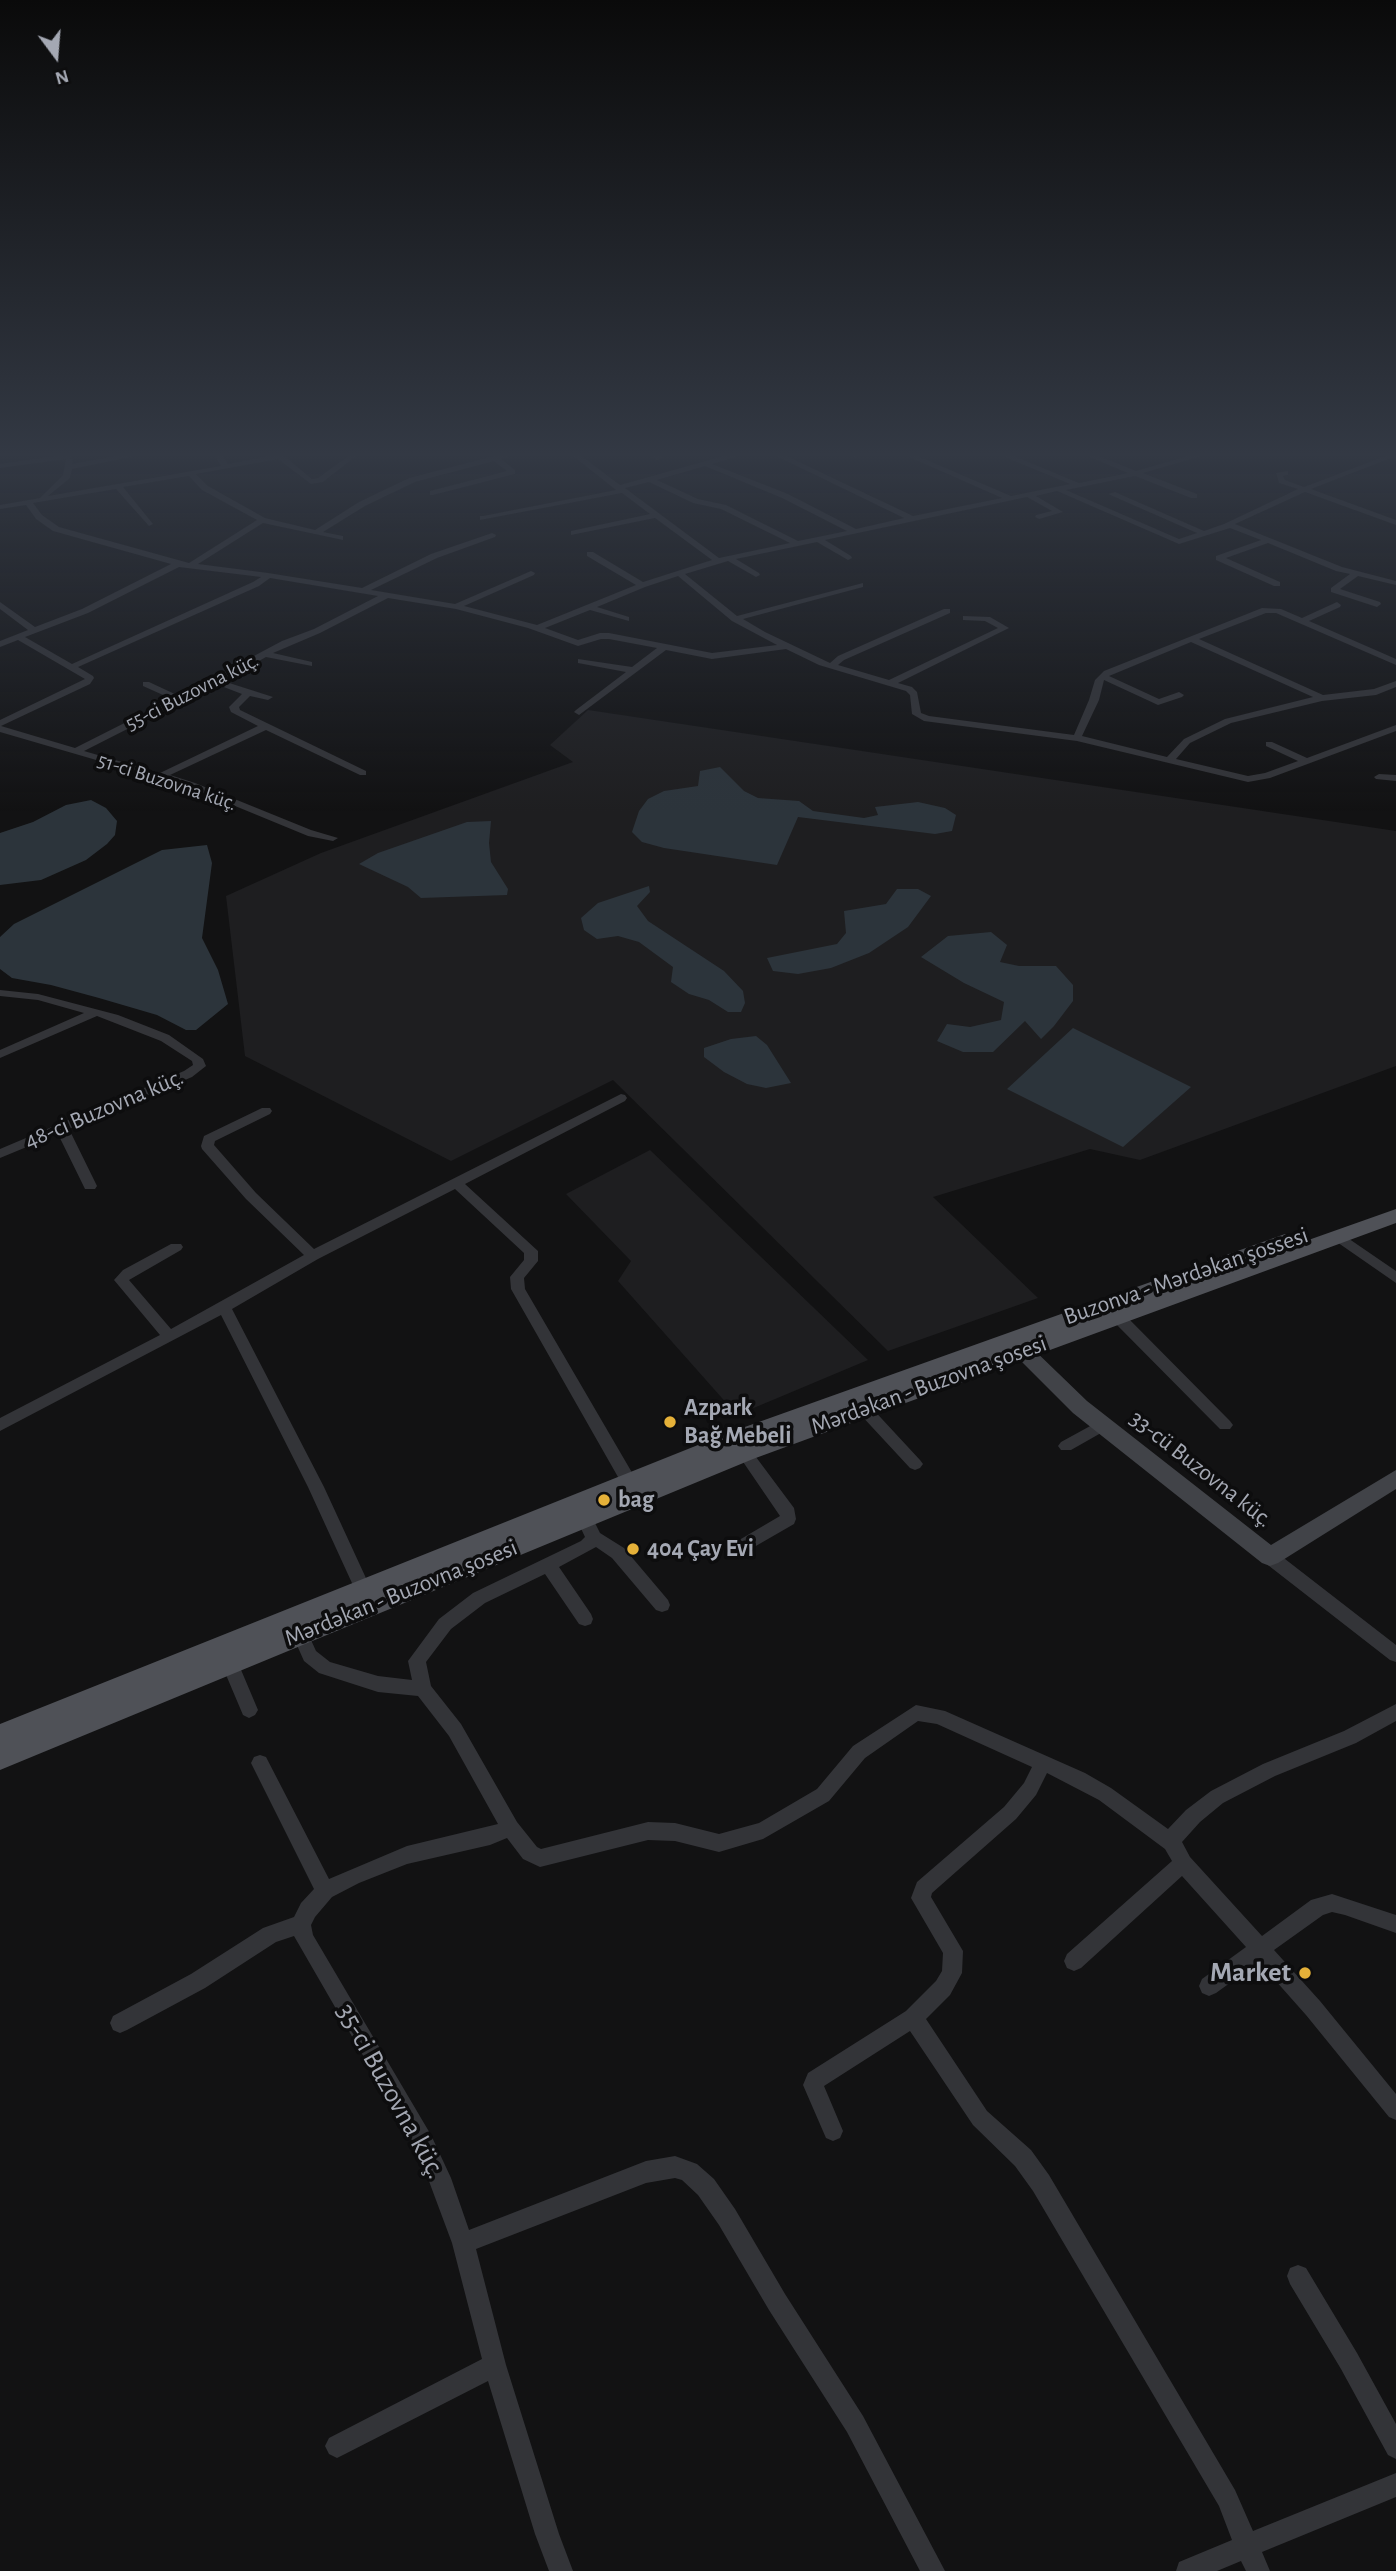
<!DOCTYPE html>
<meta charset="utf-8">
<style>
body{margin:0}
#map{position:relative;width:1396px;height:2571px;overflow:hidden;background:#121213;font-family:"Alegreya Sans",sans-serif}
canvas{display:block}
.north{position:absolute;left:21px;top:21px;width:70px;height:70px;-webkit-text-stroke:5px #0d0d0e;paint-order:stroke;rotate:164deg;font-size:19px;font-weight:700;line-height:28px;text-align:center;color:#a4a8b3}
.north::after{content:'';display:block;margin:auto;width:24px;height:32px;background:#a4a8b3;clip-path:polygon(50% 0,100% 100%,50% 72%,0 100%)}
</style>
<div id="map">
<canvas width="1396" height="2571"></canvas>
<div class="north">N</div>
</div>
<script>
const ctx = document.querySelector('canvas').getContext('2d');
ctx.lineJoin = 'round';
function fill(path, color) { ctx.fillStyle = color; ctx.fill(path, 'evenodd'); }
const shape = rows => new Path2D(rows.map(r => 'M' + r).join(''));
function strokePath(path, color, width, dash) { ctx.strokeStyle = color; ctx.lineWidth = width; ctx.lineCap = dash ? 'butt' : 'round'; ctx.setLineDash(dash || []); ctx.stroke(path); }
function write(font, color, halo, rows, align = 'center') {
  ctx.font = font + ' "Alegreya Sans",sans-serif'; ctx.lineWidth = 7; ctx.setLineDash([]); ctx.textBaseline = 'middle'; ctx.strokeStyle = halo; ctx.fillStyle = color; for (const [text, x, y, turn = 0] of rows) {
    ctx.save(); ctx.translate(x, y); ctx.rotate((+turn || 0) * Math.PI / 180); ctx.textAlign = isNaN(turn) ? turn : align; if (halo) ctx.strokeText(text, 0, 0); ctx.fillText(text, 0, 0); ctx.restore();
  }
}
fill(shape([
 [588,710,1396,831,1396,1066,1140,1160,1090,1149,933,1197,1038,1298,888,1351,613,1080,451,1161,245,1056,226,896,321,853,573,762,550,745],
 [650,1150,868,1360,737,1415,618,1281,631,1261,566,1194]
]), '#1e1e20');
fill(shape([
 [720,767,744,791,758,798,799,801,813,811,864,818,878,815,875,807,918,802,945,808,956,815,952,831,935,834,798,817,777,865,664,848,642,842,632,832,639,811,648,799,664,791,698,786,700,771],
 [91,800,106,808,117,821,115,835,107,844,86,860,41,880,0,885,0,833,33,822,66,805],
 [491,821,489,843,491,862,508,889,507,895,421,898,408,887,359,864,378,853,467,822],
 [207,845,212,863,202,938,218,970,228,1004,196,1030,186,1030,157,1015,99,998,51,985,12,978,0,969,0,937,14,924,162,850],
 [649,886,650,892,637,906,648,921,724,971,743,991,745,1003,741,1012,728,1012,709,1000,689,994,671,982,673,967,639,942,618,936,597,939,584,930,581,918,598,903],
 [897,889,918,889,931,896,908,927,869,953,831,968,798,974,773,971,767,958,837,944,846,933,844,911,886,904],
 [991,932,1007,945,1000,962,1019,966,1056,966,1073,985,1073,1001,1054,1026,1041,1039,1025,1021,993,1052,963,1052,937,1041,947,1024,970,1027,1001,1020,1004,1002,964,983,921,957,948,936],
 [1073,1028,1191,1087,1123,1147,1007,1089],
 [756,1036,767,1045,791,1083,766,1088,747,1084,724,1072,704,1057,704,1048,731,1039]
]), '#2c343b');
fill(shape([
 [137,452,154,452,72,469,70,478,48,496,221,466,213,452,220,452,228,464,274,455,271,452,279,452,312,479,318,478,354,452,361,452,323,482,311,484,278,459,196,474,208,486,265,518,315,530,359,502,409,478,510,452,523,452,501,459,515,470,515,474,433,495,430,495,430,491,507,471,494,461,415,482,365,506,323,532,343,536,343,540,263,523,198,564,268,573,362,588,431,554,492,533,496,535,495,537,437,558,371,590,455,604,531,571,535,573,534,575,464,606,537,625,636,585,587,556,587,552,593,552,643,582,712,560,655,518,571,535,571,531,650,514,622,493,480,520,480,516,483,516,616,490,568,452,576,452,620,485,738,452,751,452,712,464,788,494,856,529,904,518,768,452,778,452,913,516,1002,498,898,452,908,452,1011,496,1070,484,993,452,1004,452,1079,483,1128,473,1078,452,1089,452,1136,471,1202,452,1215,452,1143,473,1197,494,1197,498,1191,498,1135,476,1066,490,1179,539,1197,533,1108,494,1115,492,1204,531,1224,524,1298,489,1279,483,1276,473,1288,471,1288,475,1283,476,1285,480,1304,487,1396,452,1396,456,1311,489,1396,520,1396,525,1305,492,1235,524,1342,567,1396,581,1396,585,1358,576,1340,589,1380,602,1381,604,1377,607,1331,592,1331,588,1350,574,1336,571,1268,543,1226,558,1280,582,1280,586,1274,586,1216,560,1216,556,1261,540,1230,528,1179,544,1057,491,1036,496,1063,512,1039,519,1035,517,1036,515,1052,511,1027,497,825,540,851,556,852,558,848,560,817,542,736,559,759,573,760,575,756,577,728,561,685,574,737,616,863,583,863,587,743,619,765,632,830,663,838,656,944,609,950,609,950,613,844,660,838,665,889,680,998,628,985,621,963,620,963,616,990,617,1009,628,898,683,912,687,917,692,921,713,929,716,1074,735,1089,700,1095,680,1104,671,1262,608,1281,609,1302,618,1337,602,1341,605,1340,607,1309,621,1396,659,1396,665,1276,613,1266,613,1199,639,1323,695,1374,689,1396,681,1396,687,1376,695,1322,701,1231,723,1190,743,1176,759,1248,776,1265,773,1298,761,1266,746,1266,742,1272,742,1307,758,1396,725,1396,731,1270,778,1248,782,1077,741,924,721,912,714,910,695,906,691,819,665,786,649,712,659,666,650,579,715,574,712,576,710,626,672,578,663,578,659,632,667,657,648,609,639,601,639,578,646,528,628,456,609,388,598,320,633,273,653,312,662,312,666,266,657,223,681,273,697,268,700,250,696,239,707,240,710,366,771,366,775,360,775,266,730,170,775,195,783,311,830,338,838,333,841,308,836,189,787,0,732,0,720,85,679,18,640,0,647,0,641,28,630,0,609,0,602,35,627,82,609,171,564,53,531,36,519,26,505,0,509,0,505,40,498,63,475,66,459,0,468,0,464,69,454,73,456,70,458,73,460,72,464,137,452],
 [705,466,782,498,847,531,798,541,726,505,698,499,657,480,705,466],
 [189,476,202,490,257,520,189,563,59,527,42,515,33,503,116,489,149,526,153,524,123,487,189,476],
 [649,482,693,503,721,509,790,543,719,558,625,488,649,482],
 [179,567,261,577,253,582,72,664,25,637,88,613,179,567],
 [678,576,732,621,777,645,712,653,609,633,600,633,578,640,545,628,590,610,629,621,629,617,597,607,645,587,678,576],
 [270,578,378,596,314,629,282,641,179,696,149,682,143,682,143,686,172,699,75,748,1,726,90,684,94,678,93,676,78,667,259,586,270,578],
 [1191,642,1313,697,1225,719,1184,739,1167,757,1082,736,1099,700,1104,680,1158,705,1182,697,1184,695,1179,692,1159,699,1109,676,1191,642],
 [216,684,242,694,229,707,231,712,258,726,160,773,84,751,216,684],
 [648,452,656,452,663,458,656,460,648,452],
 [859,452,870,452,854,458,854,454,859,452],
 [1379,774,1396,775,1396,781,1376,779,1374,777,1379,774],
 [0,990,38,994,118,1015,169,1035,203,1059,206,1066,192,1077,69,1129,97,1186,95,1189,85,1189,58,1134,0,1158,0,1149,184,1071,193,1065,192,1061,161,1041,97,1016,0,1058,0,1050,84,1013,38,1000,0,996,0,990],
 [621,1094,625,1095,627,1098,625,1101,465,1184,538,1251,538,1261,524,1278,525,1289,634,1476,636,1480,634,1484,628,1486,622,1484,511,1289,510,1277,524,1260,524,1253,455,1189,318,1259,232,1309,324,1487,371,1589,369,1594,363,1596,357,1594,308,1487,221,1315,0,1431,0,1418,160,1335,114,1280,123,1270,171,1244,181,1244,183,1247,181,1250,129,1280,171,1329,304,1255,246,1199,202,1149,201,1146,204,1136,262,1108,270,1108,272,1111,270,1114,215,1141,214,1145,256,1193,314,1249,621,1094],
 [1339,1232,1396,1271,1396,1283,1334,1240,1332,1237,1334,1234,1339,1232],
 [1118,1312,1123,1313,1230,1421,1233,1425,1230,1429,1220,1429,1113,1321,1111,1317,1118,1312],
 [864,1403,869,1405,920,1460,923,1464,920,1468,915,1470,910,1468,859,1413,856,1409,859,1405,864,1403],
 [1103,1419,1108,1421,1111,1425,1108,1429,1071,1450,1061,1450,1058,1446,1061,1442,1103,1419],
 [745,1447,750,1449,794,1508,796,1519,794,1524,735,1558,729,1556,727,1551,729,1546,780,1516,737,1453,740,1449,745,1447],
 [584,1512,590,1513,600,1533,624,1548,668,1600,670,1605,668,1610,662,1612,656,1610,612,1558,596,1547,559,1567,591,1614,593,1619,591,1624,585,1626,579,1624,545,1574,485,1603,451,1629,426,1662,431,1686,461,1724,517,1822,537,1847,541,1849,648,1822,675,1823,719,1834,759,1823,817,1789,853,1746,916,1705,945,1711,1085,1773,1111,1788,1168,1829,1186,1810,1211,1791,1263,1764,1344,1731,1396,1704,1396,1721,1356,1743,1275,1776,1223,1803,1200,1822,1182,1842,1190,1857,1262,1936,1311,1900,1332,1894,1396,1915,1396,1933,1345,1915,1332,1912,1323,1915,1274,1950,1320,2001,1396,2094,1396,2120,1389,2117,1306,2015,1259,1962,1216,1993,1209,1996,1202,1993,1199,1986,1202,1979,1246,1947,1182,1876,1081,1968,1074,1971,1067,1968,1064,1961,1067,1954,1172,1861,1165,1849,1099,1800,1047,1773,1036,1795,1016,1819,932,1893,931,1897,963,1951,962,1973,950,1995,926,2019,987,2111,1031,2150,1049,2175,1235,2490,1253,2531,1396,2473,1396,2497,1262,2552,1270,2571,1246,2571,1241,2561,1217,2571,1176,2571,1179,2562,1232,2540,1219,2506,1033,2191,1015,2166,973,2125,910,2031,824,2086,843,2131,840,2138,833,2141,826,2138,803,2085,808,2073,906,2011,936,1981,942,1971,943,1953,911,1898,917,1882,1004,1807,1024,1783,1032,1767,937,1724,918,1721,865,1758,829,1801,763,1839,719,1852,675,1841,648,1840,540,1867,523,1859,507,1838,490,1845,407,1864,359,1883,332,1897,315,1917,311,1925,313,1935,431,2135,451,2178,469,2230,646,2161,675,2156,697,2164,714,2179,735,2209,785,2294,863,2416,945,2571,920,2571,847,2432,769,2310,719,2225,698,2195,682,2180,675,2178,646,2183,476,2249,506,2365,559,2534,573,2571,549,2571,535,2534,488,2381,345,2454,337,2458,329,2454,325,2446,329,2438,482,2359,452,2243,417,2149,294,1936,276,1942,205,1988,127,2030,120,2033,113,2030,110,2023,113,2016,191,1974,263,1928,294,1917,301,1903,314,1889,251,1763,254,1757,260,1755,266,1757,329,1879,407,1846,498,1824,449,1736,418,1696,378,1692,319,1673,304,1661,292,1634,294,1629,300,1627,306,1629,316,1651,330,1662,378,1676,412,1680,408,1661,439,1619,473,1593,581,1541,585,1537,576,1518,578,1513,584,1512],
 [1270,1550,1276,1552,1396,1645,1396,1662,1390,1660,1264,1562,1262,1557,1264,1552,1270,1550],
 [230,1656,236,1658,258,1710,255,1715,249,1718,243,1715,221,1663,224,1658,230,1656],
 [1298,2265,1306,2268,1357,2353,1396,2424,1396,2459,1388,2455,1341,2369,1290,2284,1287,2276,1290,2268,1298,2265]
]), '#333438');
fill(shape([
 [1022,1343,1029,1345,1087,1401,1271,1545,1396,1470,1396,1489,1278,1563,1270,1566,1262,1563,1073,1413,1015,1355,1012,1350,1015,1345,1022,1343]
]), '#414348');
fill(shape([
 [1396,1209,1396,1223,753,1459,0,1770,0,1724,728,1433,1285,1234,1299,1234,1302,1239,1300,1243,1396,1209]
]), '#4f5157');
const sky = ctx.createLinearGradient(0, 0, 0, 812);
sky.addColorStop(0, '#0a0a0a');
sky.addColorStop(0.56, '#333944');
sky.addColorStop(1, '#33394400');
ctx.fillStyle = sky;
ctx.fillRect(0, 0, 1396, 812);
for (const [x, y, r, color] of [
 [670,1422,7,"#e5b139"],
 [604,1500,7,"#e5b139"],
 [633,1549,7,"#e5b139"],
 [1305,1973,7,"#e5b139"]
]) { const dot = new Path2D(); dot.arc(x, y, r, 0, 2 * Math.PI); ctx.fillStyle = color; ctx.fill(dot); strokePath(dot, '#0d0d0e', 2.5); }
write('21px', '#a4a8b3', '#0d0d0e', [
 ["55-ci Buzovna küç.",192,692,-27],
 ["51-ci Buzovna küç.",167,782,18]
]);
write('24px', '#a4a8b3', '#0d0d0e', [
 ["48-ci Buzovna küç.",104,1109,-23],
 ["Buzonva - Mərdəkan şossesi",1186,1276,-19],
 ["Mərdəkan - Buzovna şosesi",929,1385,-20],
 ["33-cü Buzovna küç.",1201,1469,38],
 ["Mərdəkan - Buzovna şosesi",401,1593,-22]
]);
write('bold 24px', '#a4a8b3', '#0d0d0e', [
 ["Azpark",684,1408],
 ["Bağ Mebeli",684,1436],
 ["bag",618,1500],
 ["404 Çay Evi",647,1549]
], 'left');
write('bold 28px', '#a4a8b3', '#0d0d0e', [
 ["Market",1291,1973]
], 'right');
write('28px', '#a4a8b3', '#0d0d0e', [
 ["35-ci Buzovna küç.",391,2091,61]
]);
</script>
